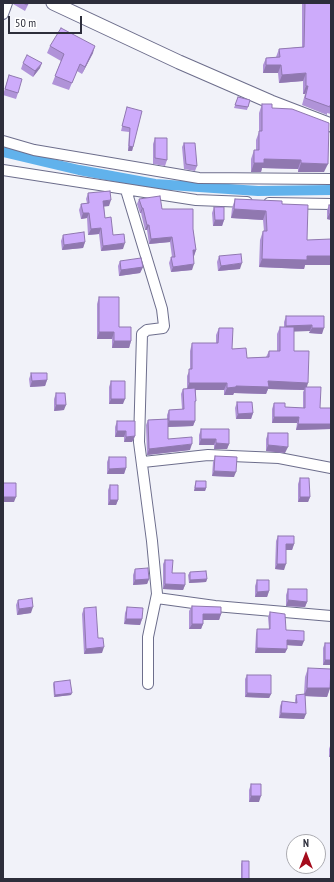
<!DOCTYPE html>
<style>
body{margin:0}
#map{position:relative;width:334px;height:882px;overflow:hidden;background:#f1f2f9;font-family:"PT Sans Narrow",sans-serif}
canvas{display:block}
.frame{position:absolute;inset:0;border:4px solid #2d2e3b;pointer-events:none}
.north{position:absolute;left:286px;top:834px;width:40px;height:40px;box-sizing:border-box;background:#fff;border:1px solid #ababb1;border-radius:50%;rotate:0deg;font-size:11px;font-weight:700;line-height:16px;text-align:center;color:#2d2e3b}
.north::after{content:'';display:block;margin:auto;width:14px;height:18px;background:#a40b1c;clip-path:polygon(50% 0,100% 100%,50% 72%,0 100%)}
.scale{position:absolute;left:8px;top:16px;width:74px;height:18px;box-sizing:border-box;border:2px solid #2d2e3b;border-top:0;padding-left:5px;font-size:12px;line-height:14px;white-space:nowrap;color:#2d2e3b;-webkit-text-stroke:3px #fff;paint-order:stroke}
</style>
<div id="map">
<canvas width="334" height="882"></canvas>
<div class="frame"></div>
<div class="north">N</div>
<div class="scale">50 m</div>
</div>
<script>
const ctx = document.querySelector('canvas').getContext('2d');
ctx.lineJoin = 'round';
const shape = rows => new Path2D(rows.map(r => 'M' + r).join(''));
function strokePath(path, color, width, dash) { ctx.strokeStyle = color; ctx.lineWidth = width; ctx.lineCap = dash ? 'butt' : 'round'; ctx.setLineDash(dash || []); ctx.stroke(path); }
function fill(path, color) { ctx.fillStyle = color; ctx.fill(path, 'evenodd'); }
strokePath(shape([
 [3,152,79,170,155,184,258,191,331,190]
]), '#61b2ec', 10);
const minor = shape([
 [3,14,7,3],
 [3,141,34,150,199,178,331,179],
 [3,170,196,200,247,202],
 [126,190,162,309,164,326,163,328,147,330,142,334,139,442,152,541,157,594,148,637,148,684],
 [269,203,331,204],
 [143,462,208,455,279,458,331,468],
 [157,598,215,606,331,616]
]);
const tertiary = shape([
 [53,3,179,62,271,102,331,125]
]);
strokePath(minor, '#6d6e8c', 12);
strokePath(tertiary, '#6d6e8c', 15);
strokePath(minor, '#fff', 10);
strokePath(tertiary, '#fff', 13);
fill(shape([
 [13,3,29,3,25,11,13,4],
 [302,3,331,3,331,114,327,113,327,115,302,105,305,94,303,94,303,81,279,83,278,73,263,73,263,65,266,58,276,57,279,49,302,47],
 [50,46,93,53,82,74,77,71,69,90,52,84,61,61,47,53],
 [23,63,40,68,33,77,21,69],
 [9,75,18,93,16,99,3,95],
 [238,97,250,100,247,110,234,108],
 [262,104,272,108,324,172,298,172,298,169,262,168,261,172,251,172,251,159,254,150,256,150,256,140,259,132,259,113],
 [127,107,133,147,132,151,128,151,129,132,121,131],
 [155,138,167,160,165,166,153,164,153,144],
 [184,143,197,166,195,171,184,169,182,147],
 [88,193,109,206,104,206,105,218,113,235,123,249,101,251,99,234,88,235,87,218,81,219,79,210,81,204,87,203,86,199],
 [139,199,162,209,193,229,196,250,194,256,193,256,192,270,171,272,169,263,171,257,172,257,170,242,149,244,147,230,145,230,141,213,140,213,137,204],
 [235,199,282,204,305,265,304,269,259,267,260,240,263,231,264,231,263,220,231,218,232,208],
 [329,205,331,205,331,220,327,219,327,210],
 [214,207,224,220,222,226,213,226,212,213],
 [63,235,85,242,83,248,62,250,61,241],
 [219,256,240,269,218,271,217,262],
 [120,261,143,267,140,273,119,276,118,266],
 [99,297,119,327,131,341,129,348,112,348,112,339,97,339,97,304],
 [286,316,324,316,322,334,309,333,310,331,294,331,294,351,307,387,320,408,331,408,331,429,296,430,297,423,272,423,272,409,274,403,285,407,303,408,303,392,304,390,268,389,266,394,234,393,233,395,224,395,224,390,196,390,195,405,195,421,193,426,168,427,168,439,190,450,147,455,146,425,148,420,167,419,167,415,169,410,182,409,181,394,183,389,187,389,187,376,190,369,190,351,192,343,216,343,216,335,219,328,232,349,247,358,266,357,269,351,277,351,277,334,280,327,284,327,284,322],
 [31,373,47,380,45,386,30,387,29,379],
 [111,381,123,404,109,404,109,387],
 [56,393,64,410,54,411,54,399],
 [237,402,253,413,251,419,236,419,235,408],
 [117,421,135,436,132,442,124,442,124,437,115,437,115,427],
 [201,429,229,444,227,449,214,449,214,445,199,445,199,435],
 [268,433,285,453,266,451,266,439],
 [215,456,234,477,212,476,213,462],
 [109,457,126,468,124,474,107,474,107,462],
 [300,478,310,497,308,502,298,502,298,484],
 [196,481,206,488,205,491,194,491,195,484],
 [110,485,118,500,116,505,108,505,108,490],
 [278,536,294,544,292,550,286,550,284,570,275,569,276,541],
 [165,560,172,573,185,585,183,590,163,589,163,564],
 [135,569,149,579,147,584,133,585,133,575],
 [190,572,207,579,206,582,189,583,188,575],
 [257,580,269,591,267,597,255,597,255,586],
 [288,589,307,602,305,607,286,606,286,595],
 [18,600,31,613,17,615,16,605],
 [192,606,221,614,219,620,203,620,203,624,201,629,189,629,189,611],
 [127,607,142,619,140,625,124,624,125,613],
 [84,608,98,638,102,653,84,654,82,614],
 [270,612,286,630,302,646,287,645,287,649,285,653,255,653,256,634,257,629,269,629,268,617],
 [325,643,331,665,323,665,323,648],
 [308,668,330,688,327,697,305,696,304,719,279,718,280,706,282,701,295,703,295,700,296,695,304,694,305,677],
 [247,675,271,694,269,698,245,697,245,679],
 [54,682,71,695,54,697,53,684],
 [331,743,331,757,329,757,329,749],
 [251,784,259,802,249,802,249,790],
 [242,861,249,879,241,879,241,864]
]), '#b093d8');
fill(shape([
 [95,46,93,53,82,74,85,67],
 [42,63,40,68,33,77,35,71],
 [266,65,281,65,278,73,263,73],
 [306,73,303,81,279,83,282,75],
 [306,86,308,86,305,94,303,94],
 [129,146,133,147,132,151,128,151],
 [264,159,301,160,298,169,262,168,261,172,251,172,254,163],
 [301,163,328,164,324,172,298,172],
 [111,200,109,206,101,207,103,201],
 [142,208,143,208,141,213,140,213],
 [234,209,266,211,263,220,231,218],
 [83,213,89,213,87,218,81,219],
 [329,214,331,214,331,220,327,219],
 [215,220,224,220,222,226,213,226],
 [147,225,149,225,147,230,145,230],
 [101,228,99,234,88,235,91,229],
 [172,237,170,242,149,244,151,239],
 [85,242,83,248,62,250,64,245],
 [125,243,123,249,101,251,103,246],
 [193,250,196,250,194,256,191,256],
 [307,256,331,256,331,265,305,265,304,269,259,267,262,259],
 [242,263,240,269,218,271,221,266],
 [194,264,192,270,171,272,173,267],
 [143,267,140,273,119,276,121,270],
 [312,325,310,331,284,332,286,326],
 [312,328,324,328,322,334,309,333],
 [99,332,114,332,112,339,97,339],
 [114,341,131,341,129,348,112,348],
 [47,380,45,386,30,387,32,381],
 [268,381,308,383,306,390,305,387,304,390,268,389,266,394,234,393,233,395,224,395,227,388,236,386],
 [189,383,227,383,224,390,187,390],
 [111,399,125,399,123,404,109,404],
 [56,405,66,405,64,410,54,411],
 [253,413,251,419,236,419,238,414],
 [274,417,299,417,297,423,272,423],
 [169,421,195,421,193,426,167,427],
 [298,424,331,424,331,429,296,430],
 [117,431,126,431,124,437,115,437],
 [135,436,132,442,124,442,126,437],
 [201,439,216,439,214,445,199,445],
 [216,443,229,444,227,449,214,449],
 [192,444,190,450,147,455,149,449],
 [268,445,288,447,285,453,266,451],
 [126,468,124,474,107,474,109,469],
 [214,471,236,472,234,477,212,476],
 [195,488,206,488,205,491,194,491],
 [3,497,16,497,14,502,3,502],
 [300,497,310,497,308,502,298,502],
 [110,500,118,500,116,505,108,505],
 [286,544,294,544,292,550,284,550],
 [277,564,286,564,284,570,275,569],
 [149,579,147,584,133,585,135,580],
 [207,579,206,582,189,583,190,580],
 [165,584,185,585,183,590,163,589],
 [269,591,267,597,255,597,257,592],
 [288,600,307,602,305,607,286,606],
 [33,607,31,613,17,615,19,609],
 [203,614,221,614,219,620,201,620],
 [126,619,142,619,140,625,124,624],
 [192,624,203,624,201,629,189,629],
 [287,640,304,641,302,646,285,645],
 [104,647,102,653,84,654,86,649],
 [257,648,287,649,285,653,255,653],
 [325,660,331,660,331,665,323,665],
 [307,688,330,688,327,697,304,696],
 [72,693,71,695,54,697,55,695],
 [247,693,271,694,269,698,245,697],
 [281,713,306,714,304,719,279,718],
 [331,751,331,757,329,757],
 [251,796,261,796,259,802,249,802]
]), '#9078b0');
const building = shape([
 [23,3,28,3,27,5,23,3],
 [305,3,331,3,331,106,330,105,330,107,305,98,308,86,306,86,306,73,282,75,281,65,266,65,266,58,280,57,279,49,304,47,305,3],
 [61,28,95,46,85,67,80,64,72,83,55,76,64,54,50,46,61,28],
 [27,55,42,63,35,71,23,63,27,55],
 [9,75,22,79,18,93,5,89,9,75],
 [238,97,250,100,248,107,235,105,238,97],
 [262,104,272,104,272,108,292,109,329,123,328,164,301,163,301,160,264,159,264,163,254,163,254,150,259,150,259,131,262,131,262,104],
 [127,107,142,111,133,147,129,146,130,128,122,126,127,107],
 [155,138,167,138,167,160,155,158,155,138],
 [184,143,195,143,197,166,186,164,184,143],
 [110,191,111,200,103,201,105,218,111,217,113,235,124,234,125,243,103,246,101,228,91,229,89,213,83,213,81,204,89,203,88,193,110,191],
 [160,196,162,209,193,209,193,229,196,250,193,250,194,264,173,267,171,257,175,257,172,237,151,239,149,225,147,225,143,208,142,208,139,199,160,196],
 [235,199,282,201,282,204,308,205,307,240,331,239,331,256,307,256,307,260,262,259,263,231,267,231,266,211,234,209,235,199],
 [329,205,331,205,331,214,329,214,329,205],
 [214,207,224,207,224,220,215,220,214,207],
 [84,232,85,242,64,245,63,235,84,232],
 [241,254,242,263,221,266,219,256,241,254],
 [141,258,143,267,121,270,120,261,141,258],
 [99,297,119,297,119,327,131,327,131,341,114,341,114,332,99,332,99,297],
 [286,316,324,316,324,328,312,328,312,325,286,326,286,316],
 [280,327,294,327,294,351,309,351,308,383,268,381,269,387,236,386,236,387,227,388,227,383,189,383,189,369,192,369,192,343,218,343,219,328,233,328,232,349,246,348,247,358,269,357,269,351,280,351,280,327],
 [31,373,47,373,47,380,32,381,31,373],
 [111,381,125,381,125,399,111,399,111,381],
 [305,387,321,387,320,408,331,408,331,424,298,424,299,417,274,417,274,403,285,403,285,407,305,408,305,387],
 [195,388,196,401,195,401,195,421,169,421,169,410,184,409,183,389,195,388],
 [56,393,65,393,66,405,56,405,56,393],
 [237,402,252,402,253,413,238,414,237,402],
 [168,419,168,439,192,437,192,444,149,449,148,420,168,419],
 [117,421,135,421,135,436,126,437,126,431,117,431,117,421],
 [201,429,229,429,229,444,216,443,216,439,201,439,201,429],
 [268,433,288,433,288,447,268,445,268,433],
 [215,456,237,457,236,472,214,471,215,456],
 [109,457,126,457,126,468,109,469,109,457],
 [300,478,309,478,310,497,300,497,300,478],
 [196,481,206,481,206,488,195,488,196,481],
 [3,483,16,483,16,497,3,497,3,483],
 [110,485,118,485,118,500,110,500,110,485],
 [278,536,294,536,294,544,286,544,286,564,277,564,278,536],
 [165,560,173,560,172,573,185,573,185,585,165,584,165,560],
 [148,568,149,579,135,580,135,569,148,568],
 [206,571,207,579,190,580,190,572,206,571],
 [257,580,269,580,269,591,257,592,257,580],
 [288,589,307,589,307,602,288,600,288,589],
 [32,598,33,607,19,609,18,600,32,598],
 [192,606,221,607,221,614,203,614,203,624,192,624,192,606],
 [96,607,98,638,103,638,104,647,86,649,84,608,96,607],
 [127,607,143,608,142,619,126,619,127,607],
 [270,612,285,614,286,630,304,631,304,641,287,640,287,649,257,648,257,629,270,629,270,612],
 [325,643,331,643,331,660,325,660,325,643],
 [308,668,331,669,330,688,307,688,308,668],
 [247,675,271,675,271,694,247,693,247,675],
 [70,680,72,693,55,695,54,682,70,680],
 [305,694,306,714,281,713,282,701,297,703,296,695,305,694],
 [251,784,261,784,261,796,251,796,251,784],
 [242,861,249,861,249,879,242,879,242,861]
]);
fill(building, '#cdabfb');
strokePath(building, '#9078b0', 1);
</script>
